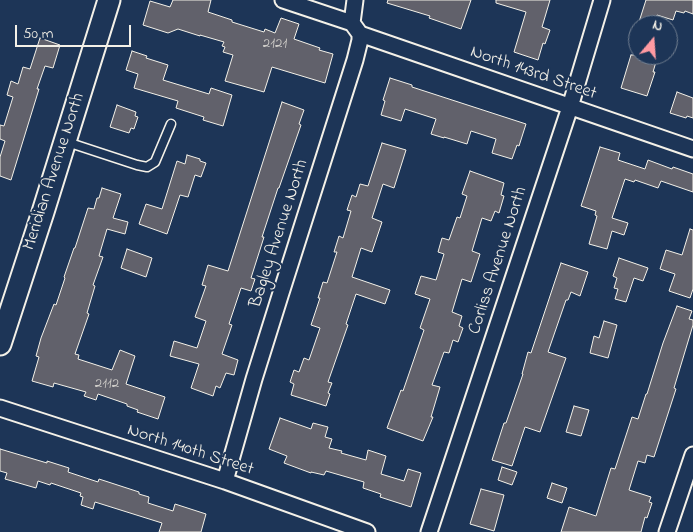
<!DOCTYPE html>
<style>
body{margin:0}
#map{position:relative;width:693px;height:532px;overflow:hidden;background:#1d3557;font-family:"Indie Flower",sans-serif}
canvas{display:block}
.north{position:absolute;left:628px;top:15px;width:50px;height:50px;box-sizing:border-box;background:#1d3557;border:1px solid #738091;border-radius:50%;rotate:18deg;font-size:14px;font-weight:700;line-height:20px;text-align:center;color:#f4f1e8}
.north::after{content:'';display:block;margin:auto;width:18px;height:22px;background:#ff9aa2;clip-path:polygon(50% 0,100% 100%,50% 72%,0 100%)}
.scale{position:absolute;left:15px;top:25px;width:116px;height:22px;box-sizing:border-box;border:2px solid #f4f1e8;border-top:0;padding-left:6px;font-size:15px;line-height:18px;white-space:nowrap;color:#f4f1e8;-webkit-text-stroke:4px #1d3557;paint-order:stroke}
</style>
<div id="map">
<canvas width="693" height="532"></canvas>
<div class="north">N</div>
<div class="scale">50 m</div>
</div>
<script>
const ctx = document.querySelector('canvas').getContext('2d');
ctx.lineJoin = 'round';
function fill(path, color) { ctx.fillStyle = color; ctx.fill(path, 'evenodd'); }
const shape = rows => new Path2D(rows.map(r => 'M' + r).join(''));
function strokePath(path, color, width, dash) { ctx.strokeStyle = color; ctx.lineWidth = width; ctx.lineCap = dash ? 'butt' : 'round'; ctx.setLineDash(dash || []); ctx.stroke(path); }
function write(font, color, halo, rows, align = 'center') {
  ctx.font = font + ' "Indie Flower",sans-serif'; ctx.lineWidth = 4; ctx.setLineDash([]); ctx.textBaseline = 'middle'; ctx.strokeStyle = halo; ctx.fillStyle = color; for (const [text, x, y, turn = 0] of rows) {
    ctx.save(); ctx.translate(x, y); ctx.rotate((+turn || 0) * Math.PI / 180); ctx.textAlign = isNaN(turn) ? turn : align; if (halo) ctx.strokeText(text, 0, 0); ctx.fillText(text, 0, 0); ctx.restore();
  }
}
const building = shape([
 [173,0,211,0,208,12,232,20,232,22,264,32,265,29,275,33,281,18,299,24,294,39,320,48,319,50,333,54,325,83,272,67,264,92,225,81,233,55,223,52,225,47,222,46,224,42,200,35,200,36,178,29,168,33,143,25,150,1,170,7,173,0],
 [388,0,471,0,461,29,429,18,430,16,387,3,388,0],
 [496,0,550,0,542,27,550,30,545,44,543,43,538,60,514,52,526,12,496,3,496,0],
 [646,0,693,0,693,14,685,11,684,13,676,11,673,20,657,15,654,25,638,25,646,0],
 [40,38,60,45,53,68,45,66,37,89,39,89,11,180,0,176,0,157,5,141,0,139,0,125,4,126,13,97,7,95,11,81,18,84,23,67,30,69,40,38],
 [132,51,147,56,146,58,168,65,163,80,209,94,211,88,232,95,223,126,203,120,204,117,176,108,178,101,134,88,138,74,126,70,132,51],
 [631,55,658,55,653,72,655,72,647,96,621,88,631,55],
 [390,78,412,85,412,87,526,124,519,146,517,145,512,159,492,153,496,139,471,131,467,144,444,137,444,138,431,134,436,119,405,109,401,121,381,115,385,101,383,100,390,78],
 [677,92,693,98,693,118,687,116,686,118,670,113,677,92],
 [282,102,304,110,299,124,301,125,279,188,278,188,262,237,264,237,251,278,255,279,251,291,241,288,229,324,232,325,222,354,238,360,234,375,226,373,220,388,216,386,213,396,191,388,199,364,170,356,174,341,197,348,206,321,195,317,206,286,202,285,208,265,228,271,282,102],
 [117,105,136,112,135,116,138,117,134,129,131,128,129,133,110,127,117,105],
 [382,143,406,150,394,188,383,184,372,218,382,222,372,252,361,248,352,277,390,290,385,304,356,294,346,324,348,325,328,382,332,383,328,393,330,394,326,406,291,395,294,384,290,382,294,370,299,372,304,358,309,360,320,328,311,325,320,298,318,298,323,282,327,283,337,252,334,252,339,236,343,238,351,211,347,210,352,195,356,197,360,184,368,186,382,143],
 [600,147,620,153,618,160,645,169,648,160,672,169,673,167,693,174,693,192,661,181,658,188,635,180,634,182,625,179,612,218,628,223,624,235,612,231,607,249,589,244,597,216,595,215,596,211,581,206,600,147],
 [187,155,200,159,200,161,206,163,201,177,195,175,188,197,180,195,167,234,139,224,146,204,162,209,177,161,185,164,187,155],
 [470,171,504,183,501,195,504,196,499,213,495,211,491,221,482,218,472,251,480,254,471,282,462,279,452,312,462,316,459,326,463,328,458,342,453,340,449,353,444,352,432,385,440,387,431,417,433,417,423,441,387,428,401,390,403,391,424,330,420,328,430,299,415,294,421,276,436,280,444,254,438,252,442,238,449,240,457,217,460,218,467,196,462,194,470,171],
 [102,188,121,194,113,218,128,222,125,234,107,229,99,256,103,257,93,285,95,286,87,313,89,314,75,354,79,355,78,359,112,370,120,350,135,356,126,384,165,397,158,419,137,412,138,410,127,406,127,404,98,394,96,400,84,396,86,392,54,383,53,387,32,381,39,357,36,356,41,338,54,304,56,305,65,278,64,277,74,248,75,248,88,208,94,209,97,198,99,198,102,188],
 [690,229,693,230,693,289,690,298,669,291,675,274,660,269,666,250,682,255,690,229],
 [127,249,152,258,146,277,121,268,127,249],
 [619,258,648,268,643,281,634,278,626,302,615,299,618,289,614,288,617,278,613,276,619,258],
 [561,263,588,272,580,296,571,292,568,300,566,300,548,352,566,358,540,432,525,427,512,466,492,460,504,423,506,423,523,374,522,374,528,352,531,353,561,263],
 [677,306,692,311,689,319,693,320,693,325,674,388,676,389,654,457,647,455,645,463,638,461,629,490,651,497,649,502,652,503,647,518,645,517,641,532,561,532,569,507,596,516,611,468,615,469,632,417,638,419,646,394,647,394,663,343,677,306],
 [604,321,617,325,608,358,590,353,594,336,599,338,604,321],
 [574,406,589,410,581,436,566,432,574,406],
 [280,418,311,429,313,423,328,427,325,437,332,439,329,448,342,451,341,453,366,460,368,450,386,456,381,474,404,481,408,469,421,473,411,507,380,497,381,494,363,488,364,482,326,471,324,475,311,472,311,473,284,463,287,456,269,449,280,418],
 [0,449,47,463,47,461,69,468,68,472,98,482,99,479,139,492,139,494,149,497,148,503,173,511,175,504,206,514,201,532,159,532,162,523,95,502,93,509,81,505,83,497,80,496,81,493,51,483,50,485,38,481,36,488,5,479,7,473,0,471,0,449],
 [502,467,517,472,512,485,498,480,502,467],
 [552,483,567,488,562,503,547,498,552,483],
 [481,489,504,495,494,531,470,524,481,489]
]);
fill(building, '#61616b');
strokePath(building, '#f4f1e8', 1);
const lane = shape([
 [67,142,137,165,147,167,155,162,171,124]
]);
const street = shape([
 [283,0,352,23],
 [360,34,693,149],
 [0,408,225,481,367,532],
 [225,481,254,379,280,296,355,60,360,40,360,34,352,23,355,0],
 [429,532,570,107,602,0],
 [667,532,693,455]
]);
const secondary = shape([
 [0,344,43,212,109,0]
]);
strokePath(lane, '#f4f1e8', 11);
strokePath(street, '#f4f1e8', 19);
strokePath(secondary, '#f4f1e8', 25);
strokePath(lane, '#1d3557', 8);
strokePath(street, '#1d3557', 15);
strokePath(secondary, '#1d3557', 21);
write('15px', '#cfcdc9', null, [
 ["2121",275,45],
 ["2112",107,385]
]);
write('18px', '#f4f1e8', '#1d3557', [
 ["North 143rd Street",533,74,19],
 ["Meridian Avenue North",55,172,-72],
 ["Bagley Avenue North",280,234,-72],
 ["Corliss Avenue North",499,261,-72],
 ["North 140th Street",190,451,18]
]);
</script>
